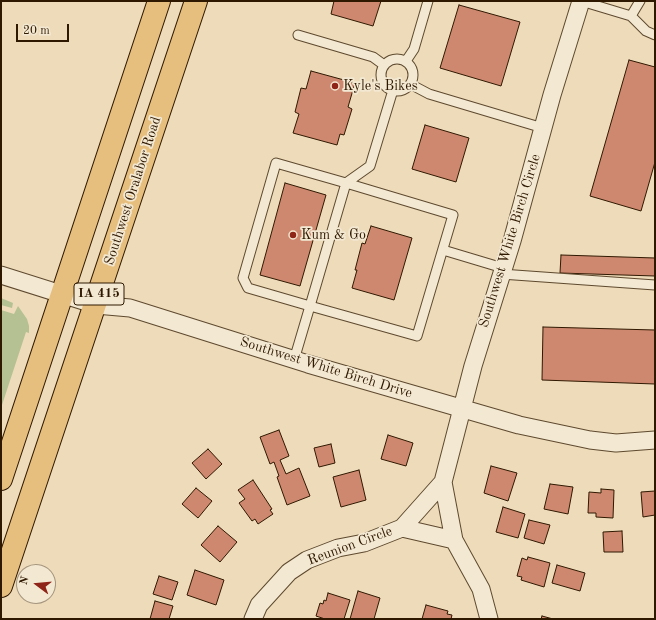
<!DOCTYPE html>
<style>
body{margin:0}
#map{position:relative;width:656px;height:620px;overflow:hidden;background:#eddbba;font-family:"Old Standard TT",serif}
canvas{display:block}
.frame{position:absolute;inset:0;border:2px solid #2f1800;pointer-events:none}
.north{position:absolute;left:16px;top:564px;width:40px;height:40px;box-sizing:border-box;background:#f3e8d2;border:1px solid #a5957e;border-radius:50%;rotate:286deg;font-size:11px;font-weight:700;line-height:16px;text-align:center;color:#2f1800}
.north::after{content:'';display:block;margin:auto;width:14px;height:18px;background:#8f2418;clip-path:polygon(50% 0,100% 100%,50% 72%,0 100%)}
.scale{position:absolute;left:16px;top:24px;width:53px;height:18px;box-sizing:border-box;border:2px solid #2f1800;border-top:0;padding-left:5px;font-size:12px;line-height:14px;white-space:nowrap;color:#2f1800;-webkit-text-stroke:3px #f3e8d2;paint-order:stroke}
</style>
<div id="map">
<canvas width="656" height="620"></canvas>
<div class="frame"></div>
<div class="north">N</div>
<div class="scale">20 m</div>
</div>
<script>
const ctx = document.querySelector('canvas').getContext('2d');
ctx.lineJoin = 'round';
function fill(path, color) { ctx.fillStyle = color; ctx.fill(path, 'evenodd'); }
const shape = rows => new Path2D(rows.map(r => 'M' + r).join(''));
function strokePath(path, color, width, dash) { ctx.strokeStyle = color; ctx.lineWidth = width; ctx.lineCap = dash ? 'butt' : 'round'; ctx.setLineDash(dash || []); ctx.stroke(path); }
function write(font, color, halo, rows, align = 'center') {
  ctx.font = font + ' "Old Standard TT",serif'; ctx.lineWidth = 3.5; ctx.setLineDash([]); ctx.textBaseline = 'middle'; ctx.strokeStyle = halo; ctx.fillStyle = color; for (const [text, x, y, turn = 0] of rows) {
    ctx.save(); ctx.translate(x, y); ctx.rotate((+turn || 0) * Math.PI / 180); ctx.textAlign = isNaN(turn) ? turn : align; if (halo) ctx.strokeText(text, 0, 0); ctx.fillText(text, 0, 0); ctx.restore();
  }
}
fill(shape([
 [1,298,13,303,12,308,1,305],
 [18,306,27,319,29,326,29,333,26,332,1,408,1,310,14,314]
]), '#b5c192');
const building = shape([
 [334,1,381,1,373,26,331,14,334,1],
 [459,5,520,22,501,86,440,68,459,5],
 [629,60,655,67,655,162,641,211,590,196,629,60],
 [311,71,355,83,348,107,352,109,344,135,340,134,337,145,293,133,299,114,295,112,301,88,306,89,311,71],
 [425,125,469,138,456,182,412,169,425,125],
 [285,183,326,195,300,286,260,275,285,183],
 [371,226,412,238,394,300,352,288,357,270,355,270,362,243,365,244,371,226],
 [561,255,655,258,655,276,560,273,561,255],
 [543,327,655,330,655,384,542,380,543,327],
 [279,430,289,456,280,460,286,474,299,468,310,496,287,505,277,477,279,476,274,462,270,464,260,437,279,430],
 [388,435,413,443,406,466,381,459,388,435],
 [331,444,335,463,319,467,314,448,331,444],
 [208,449,222,464,206,479,192,463,208,449],
 [491,466,517,473,508,501,484,493,491,466],
 [359,470,366,500,341,507,333,477,359,470],
 [253,480,272,509,270,510,273,514,258,524,255,519,252,521,239,503,245,499,238,490,253,480],
 [550,484,573,487,568,514,544,509,550,484],
 [196,488,212,501,198,518,182,504,196,488],
 [601,489,614,490,613,518,596,517,596,513,588,513,589,492,601,493,601,489],
 [655,491,655,515,643,517,641,492,655,491],
 [503,507,525,514,518,538,496,532,503,507],
 [529,520,550,525,544,544,524,538,529,520],
 [218,526,237,542,220,562,201,545,218,526],
 [622,531,623,552,604,552,603,532,622,531],
 [528,557,550,563,544,587,521,580,522,577,517,576,522,558,527,560,528,557],
 [557,565,585,573,580,591,552,583,557,565],
 [195,570,224,580,216,605,187,595,195,570],
 [159,576,178,582,172,600,153,594,159,576],
 [358,591,380,598,374,619,350,619,358,591],
 [328,593,350,600,344,619,325,619,316,616,320,603,323,604,324,600,326,601,328,593],
 [155,601,173,606,169,619,150,619,155,601],
 [426,605,448,611,447,614,452,615,451,619,422,619,426,605],
 [542,616,553,619,541,619,542,616]
]);
fill(building, '#cf8870');
strokePath(building, '#2f1800', 1);
const service = shape([
 [581,1,631,16,640,1],
 [631,16,646,31,655,35],
 [298,35,373,57,384,65],
 '381 75a16 16 0 1 1 32 0a16 16 0 1 1-32 0Z',
 [406,61,414,49,428,1],
 [410,84,429,94,543,128],
 [443,250,503,268],
 [501,274,655,285],
 [294,360,310,306,248,288,243,278,276,163,346,183,453,215,417,336,310,306,346,183,370,166,393,90]
]);
const minor = shape([
 [1,275,96,305,130,308,308,364,519,425,590,440,616,443,655,440],
 [443,482,454,540],
 [402,528,454,540,481,589,489,619],
 [253,619,259,605,289,572,307,560,338,548,364,543,402,528,443,482,473,366,512,241,552,95,581,1]
]);
const primary = shape([
 [1,479,159,1],
 [1,586,196,1]
]);
strokePath(service, '#5e492e', 11);
strokePath(minor, '#5e492e', 19);
strokePath(primary, '#2f1800', 24);
strokePath(service, '#f3e8d2', 9);
strokePath(minor, '#f3e8d2', 17);
strokePath(primary, '#e6be7d', 22);
for (const [x, y, r, color] of [
 [335,86,4,"#8f2418"],
 [293,235,4,"#8f2418"]
]) { const dot = new Path2D(); dot.arc(x, y, r, 0, 2 * Math.PI); ctx.fillStyle = color; ctx.fill(dot); strokePath(dot, '#f3e8d2', 1.5); }
for (const [x, y, w] of [
 [99,294,50]
]) { const box = new Path2D(); box.roundRect(x - w / 2, y - 11, w, 22, 3); ctx.fillStyle = '#f3e8d2'; ctx.fill(box); strokePath(box, '#2f1800', 1); }
write('bold 13px', '#2f1800', null, [
 ["IA 415",99,294]
]);
write('14px', '#2f1800', '#f3e8d2', [
 ["Kyle's Bikes",343,86],
 ["Kum & Go",301,235]
], 'left');
write('14px', '#2f1800', '#f3e8d2', [
 ["Southwest Oralabor Road",133,191,-72],
 ["Southwest White Birch Circle",510,241,-73],
 ["Southwest White Birch Drive",326,368,17],
 ["Reunion Circle",350,546,-20]
]);
</script>
